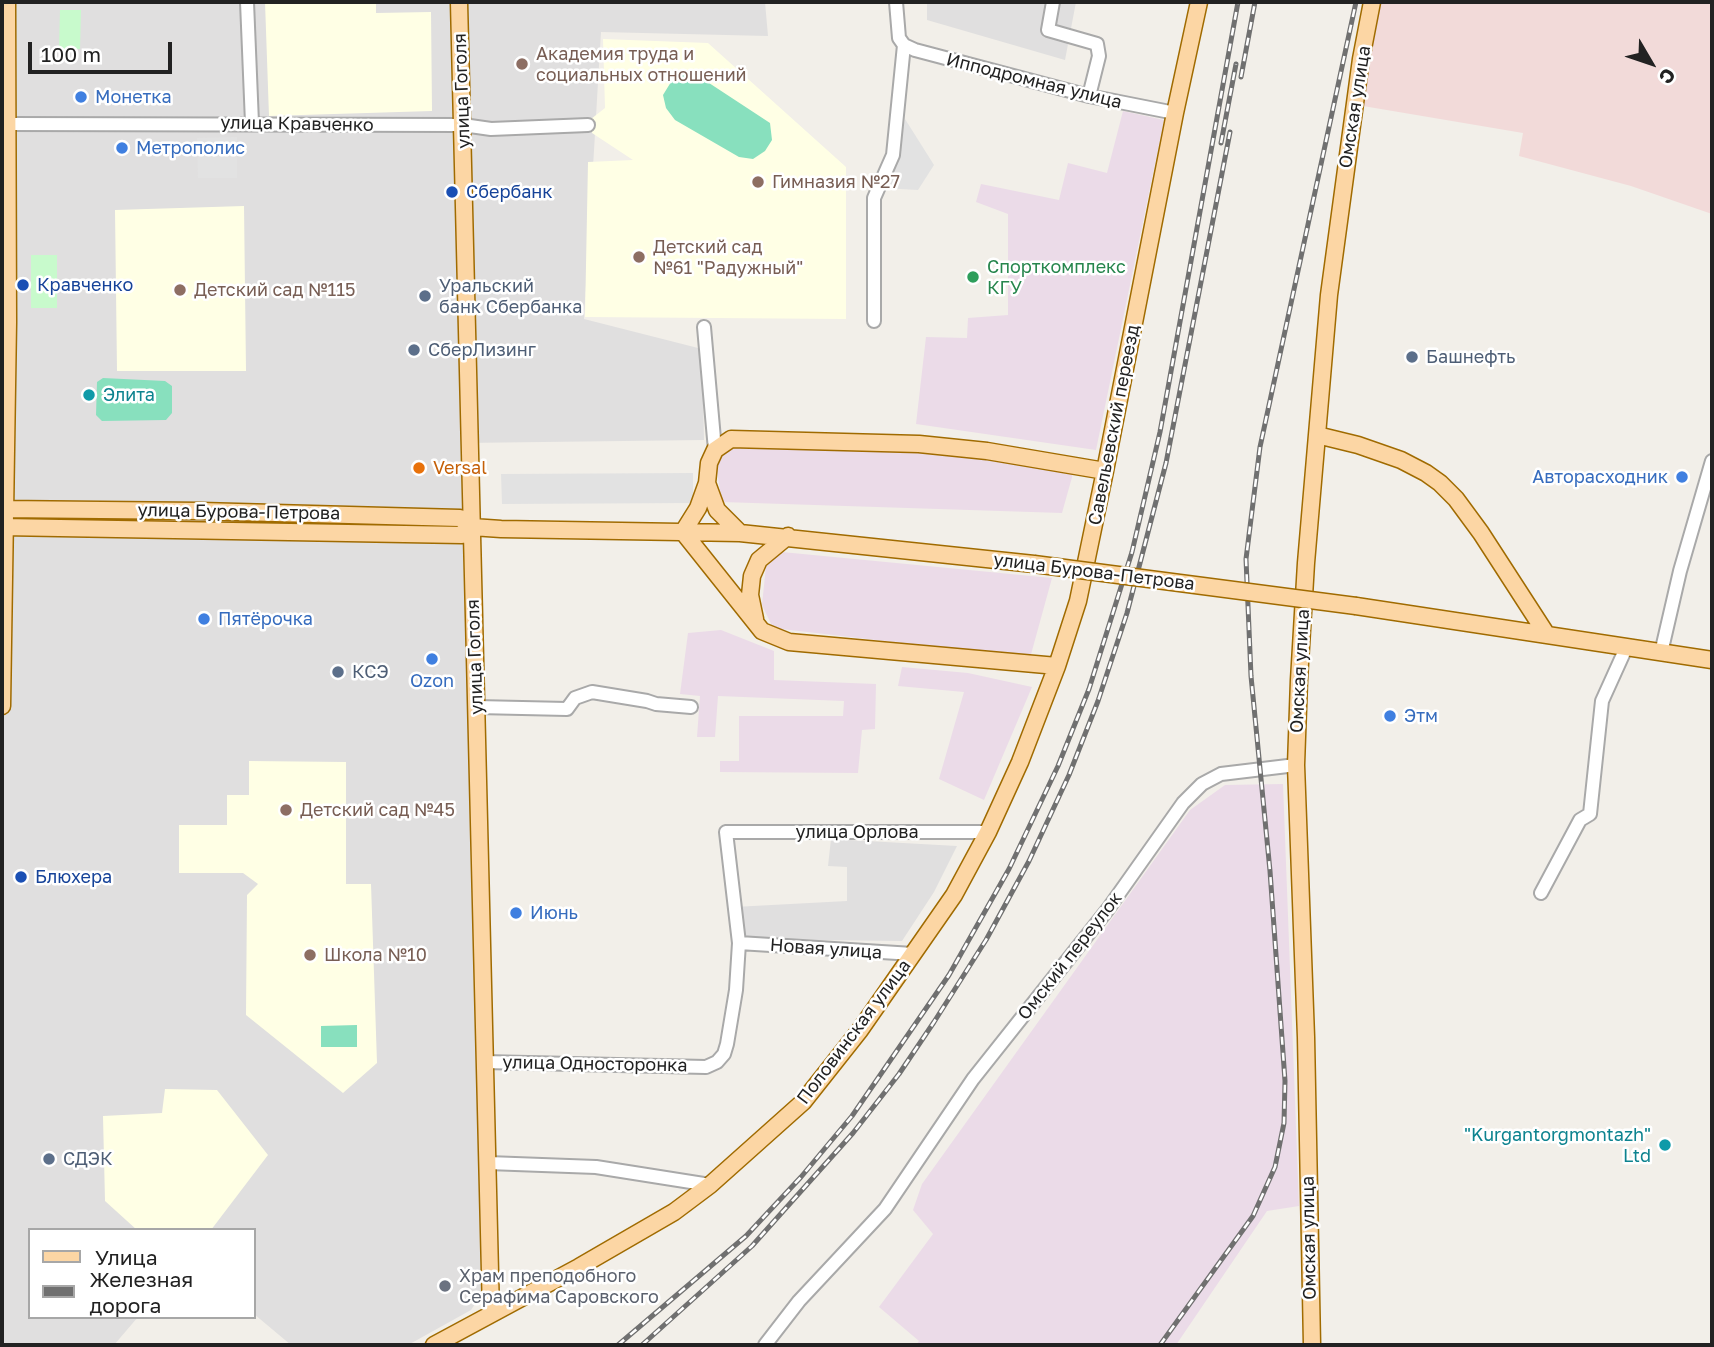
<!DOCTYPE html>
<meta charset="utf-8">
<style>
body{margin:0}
#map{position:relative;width:1714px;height:1347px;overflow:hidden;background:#f2efe9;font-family:"Golos Text",sans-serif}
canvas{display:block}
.frame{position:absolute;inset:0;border:4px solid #222;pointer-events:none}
.legend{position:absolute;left:28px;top:1228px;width:228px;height:91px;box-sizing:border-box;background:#fff;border:2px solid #a7a7a7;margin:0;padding:9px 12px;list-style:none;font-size:21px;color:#222}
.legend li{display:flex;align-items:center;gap:14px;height:35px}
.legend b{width:35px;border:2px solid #a7a7a7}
.north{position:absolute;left:1616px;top:28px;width:70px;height:70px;-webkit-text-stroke:5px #fff;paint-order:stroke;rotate:129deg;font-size:19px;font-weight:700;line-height:28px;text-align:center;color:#222}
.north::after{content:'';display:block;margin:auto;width:24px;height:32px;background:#222;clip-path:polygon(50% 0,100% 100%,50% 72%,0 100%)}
.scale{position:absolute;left:28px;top:42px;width:144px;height:32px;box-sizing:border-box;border:4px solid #222;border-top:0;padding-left:9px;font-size:21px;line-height:24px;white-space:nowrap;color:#222;-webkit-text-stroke:5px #fff;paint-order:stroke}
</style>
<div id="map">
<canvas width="1714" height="1347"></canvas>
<div class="frame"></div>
<ul class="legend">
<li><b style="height:9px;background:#fcd6a4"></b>Улица</li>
<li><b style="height:9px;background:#707070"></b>Железная дорога</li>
</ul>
<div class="north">С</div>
<div class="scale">100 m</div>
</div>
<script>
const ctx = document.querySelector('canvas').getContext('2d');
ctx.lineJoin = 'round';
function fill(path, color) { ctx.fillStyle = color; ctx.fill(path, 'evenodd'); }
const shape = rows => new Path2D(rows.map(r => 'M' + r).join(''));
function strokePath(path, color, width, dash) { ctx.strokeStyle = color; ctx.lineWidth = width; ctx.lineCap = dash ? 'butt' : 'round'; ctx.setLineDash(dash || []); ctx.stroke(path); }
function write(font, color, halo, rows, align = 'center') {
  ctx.font = font + ' "Golos Text",sans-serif'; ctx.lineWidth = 5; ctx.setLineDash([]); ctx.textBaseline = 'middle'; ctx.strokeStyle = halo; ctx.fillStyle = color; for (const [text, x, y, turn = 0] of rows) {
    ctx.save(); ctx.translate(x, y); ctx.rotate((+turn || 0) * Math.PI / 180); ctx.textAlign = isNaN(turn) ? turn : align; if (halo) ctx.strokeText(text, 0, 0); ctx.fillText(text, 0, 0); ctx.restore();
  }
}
fill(shape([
 [2,2,765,2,768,36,601,32,584,319,702,349,704,440,463,443,482,1284,479,1298,471,1310,408,1345,291,1345,254,1314,254,1230,30,1230,30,1317,138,1317,114,1345,2,1345],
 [927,2,1076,2,1065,60,927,20],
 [831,839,957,846,934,892,902,941,736,939,734,907,847,901,847,867,828,866]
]), '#e0dfdf');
fill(shape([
 [1377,2,1712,2,1712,214,1631,186,1519,156,1523,133,1363,106,1365,55]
]), '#f2dad9');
fill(shape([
 [1123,111,1164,120,1096,450,916,424,926,337,967,338,968,318,1008,315,1008,214,976,202,981,184,1059,200,1068,163,1107,173],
 [728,445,916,448,1074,470,1062,513,722,502,716,465],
 [782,552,1052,578,1030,658,773,628,762,605,766,566],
 [721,630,774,651,774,680,876,684,875,729,862,730,858,773,720,772,720,761,739,761,739,716,843,716,844,701,718,696,715,737,697,737,700,696,680,694,688,633],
 [902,667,968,673,1032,687,984,800,939,779,964,692,898,686],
 [1283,784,1299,1206,1267,1211,1176,1345,916,1345,919,1341,879,1307,933,1234,913,1210,922,1184,1190,810,1225,785]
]), '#ebdbe8');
fill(shape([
 [265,2,371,2,371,4,376,4,376,13,431,12,432,111,269,116],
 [603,39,708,43,846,167,846,319,585,317,588,162,633,160,592,133,591,119,605,108],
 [244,206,246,371,117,371,115,210],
 [249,761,346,762,346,884,371,884,377,1063,343,1093,246,1015,247,895,258,884,243,873,179,873,179,825,227,825,227,795,249,795],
 [165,1089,217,1090,268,1155,211,1230,137,1230,105,1201,103,1116,162,1113]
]), '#ffffe5');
fill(shape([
 [60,10,81,10,80,49,59,49],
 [31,255,57,255,57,308,31,308]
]), '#c8facc');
fill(shape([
 [682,75,692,76,706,81,770,123,772,140,765,151,753,159,739,157,675,120,666,108,663,95,671,82],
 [103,378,165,381,172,386,172,413,166,420,102,421,96,415,97,382],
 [357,1025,357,1047,321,1047,321,1026]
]), '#88e0be');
fill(shape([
 [905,119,934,165,918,190,882,188,896,157],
 [237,137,237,178,198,178,197,138],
 [693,473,693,503,502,504,501,474]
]), '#e2e2e2');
const minor = shape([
 [247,2,252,123],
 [896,2,899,38,904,45,915,50,1089,96,1175,113],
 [1053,2,1048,30,1097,44,1099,56,1089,96],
 [7,124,463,125,491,129,588,125],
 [874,321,874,198,893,155,904,45],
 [704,327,715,450],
 [1661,653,1680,571,1712,461],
 [477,707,567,709,575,698,592,692,647,701,656,704,691,707],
 [1541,893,1580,820,1590,814,1602,701,1626,648],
 [739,943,913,954],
 [484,1062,706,1067,717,1062,724,1054,727,1044,736,990,739,943,726,832,988,832],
 [488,1163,596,1167,710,1185],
 [765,1345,799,1301,885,1209,973,1079,1108,909,1183,803,1202,784,1221,774,1296,765]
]);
const major = shape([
 [459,2,491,1313],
 [1317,435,1358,445,1401,460,1426,473,1440,483,1456,499,1481,533,1547,635],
 [707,483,717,510,740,533],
 [2,509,201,511,460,518,472,527,501,529,740,533,1034,564],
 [2,527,462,535,472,527],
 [683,532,698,508,707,483,709,463,715,450,731,439,919,444,987,451,1105,471],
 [683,532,762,631,789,642,1057,666],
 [1356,606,1712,660],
 [755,619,750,595,752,576,759,560,788,536],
 [2,706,8,322,7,2],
 [434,1345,579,1267,674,1212,710,1185,803,1102,860,1030,954,895,988,832,1020,762,1057,666,1078,601,1105,471,1175,113,1199,2],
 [1312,1345,1306,1037,1296,765,1299,680,1306,563,1329,295,1361,59,1372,2]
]);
strokePath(minor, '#a9a9a9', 16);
strokePath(major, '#a06b00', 19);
strokePath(minor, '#fff', 12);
strokePath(major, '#fcd6a4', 16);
const rail = shape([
 [1241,77,1255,2],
 [1221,143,1236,64],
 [618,1345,746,1236,801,1177,852,1116,949,975,1009,869,1058,766,1089,689,1132,552,1160,432,1238,2],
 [642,1345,752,1246,853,1133,899,1074,934,1022,986,940,1029,861,1069,775,1098,701,1127,613,1166,463,1230,132],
 [1160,1345,1253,1216,1275,1167,1284,1123,1285,1081,1270,871,1251,676,1246,559,1260,447,1356,2]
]);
strokePath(rail, '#707070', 5);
strokePath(rail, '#fff', 2.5, [8]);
const majorBridge = shape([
 [1034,564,1356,606]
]);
strokePath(majorBridge, '#a06b00', 19, []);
strokePath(majorBridge, '#fcd6a4', 16);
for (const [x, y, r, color] of [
 [522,64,7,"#8d6e63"],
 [81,97,7,"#3f7fe0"],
 [122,148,7,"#3f7fe0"],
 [758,182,7,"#8d6e63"],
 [452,192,7,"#1a4fb4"],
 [639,257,7,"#8d6e63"],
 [973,277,7,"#2e9e5b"],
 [23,285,7,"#1a4fb4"],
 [180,290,7,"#8d6e63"],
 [425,296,7,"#5c6f8a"],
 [414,350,7,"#5c6f8a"],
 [1412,357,7,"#5c6f8a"],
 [89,395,7,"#0f9aa8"],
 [419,468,7,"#e8710a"],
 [1682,477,7,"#3f7fe0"],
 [204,619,7,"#3f7fe0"],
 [432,659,7,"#3f7fe0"],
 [338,672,7,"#5c6f8a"],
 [1390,716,7,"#3f7fe0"],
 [286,810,7,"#8d6e63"],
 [21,877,7,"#1a4fb4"],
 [516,913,7,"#3f7fe0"],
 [310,955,7,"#8d6e63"],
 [1665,1145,7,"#0f9aa8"],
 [49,1159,7,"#5c6f8a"],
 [445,1286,7,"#6b7280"]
]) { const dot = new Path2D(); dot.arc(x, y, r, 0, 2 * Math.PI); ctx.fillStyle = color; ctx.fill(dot); strokePath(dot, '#fff', 2.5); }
write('18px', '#785e54', '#fff', [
 ["Академия труда и",536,54],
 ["социальных отношений",536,75],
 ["Гимназия №27",772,182],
 ["Детский сад",653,247],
 ["№61 \"Радужный\"",653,268],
 ["Детский сад №115",194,290],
 ["Детский сад №45",300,810],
 ["Школа №10",324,955]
], 'left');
write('18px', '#222', '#fff', [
 ["Ипподромная улица",1034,81,14],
 ["улица Гоголя",462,91,-92],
 ["Омская улица",1355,107,-81],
 ["улица Кравченко",297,124,1],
 ["Савельевский переезд",1114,425,-79],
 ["улица Бурова-Петрова",239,512,1],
 ["улица Бурова-Петрова",1094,572,7],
 ["улица Гоголя",475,657,-92],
 ["Омская улица",1300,671,-87],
 ["улица Орлова",857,832],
 ["Новая улица",826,949,4],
 ["Омский переулок",1070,956,-52],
 ["Половинская улица",854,1032,-53],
 ["улица Односторонка",595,1064,1],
 ["Омская улица",1309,1238,-91]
]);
write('18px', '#366cbe', '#fff', [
 ["Монетка",95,97],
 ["Метрополис",136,148],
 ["Авторасходник",1668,477,"right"],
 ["Пятёрочка",218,619],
 ["Ozon",432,681,"center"],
 ["Этм",1404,716],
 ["Июнь",530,913]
], 'left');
write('18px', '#164399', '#fff', [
 ["Сбербанк",466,192],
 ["Кравченко",37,285],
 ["Блюхера",35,877]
], 'left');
write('18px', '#27864d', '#fff', [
 ["Спорткомплекс",987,267],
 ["КГУ",987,288]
], 'left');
write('18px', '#4e5e75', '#fff', [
 ["Уральский",439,286],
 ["банк Сбербанка",439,307],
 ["СберЛизинг",428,350],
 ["Башнефть",1426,357],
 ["КСЭ",352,672],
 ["СДЭК",63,1159]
], 'left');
write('18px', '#0d838f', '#fff', [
 ["Элита",103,395],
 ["\"Kurgantorgmontazh\"",1651,1135,"right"],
 ["Ltd",1651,1156,"right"]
], 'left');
write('18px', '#c56008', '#fff', [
 ["Versal",433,468]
], 'left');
write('18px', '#5b616d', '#fff', [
 ["Храм преподобного",459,1276],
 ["Серафима Саровского",459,1297]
], 'left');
</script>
